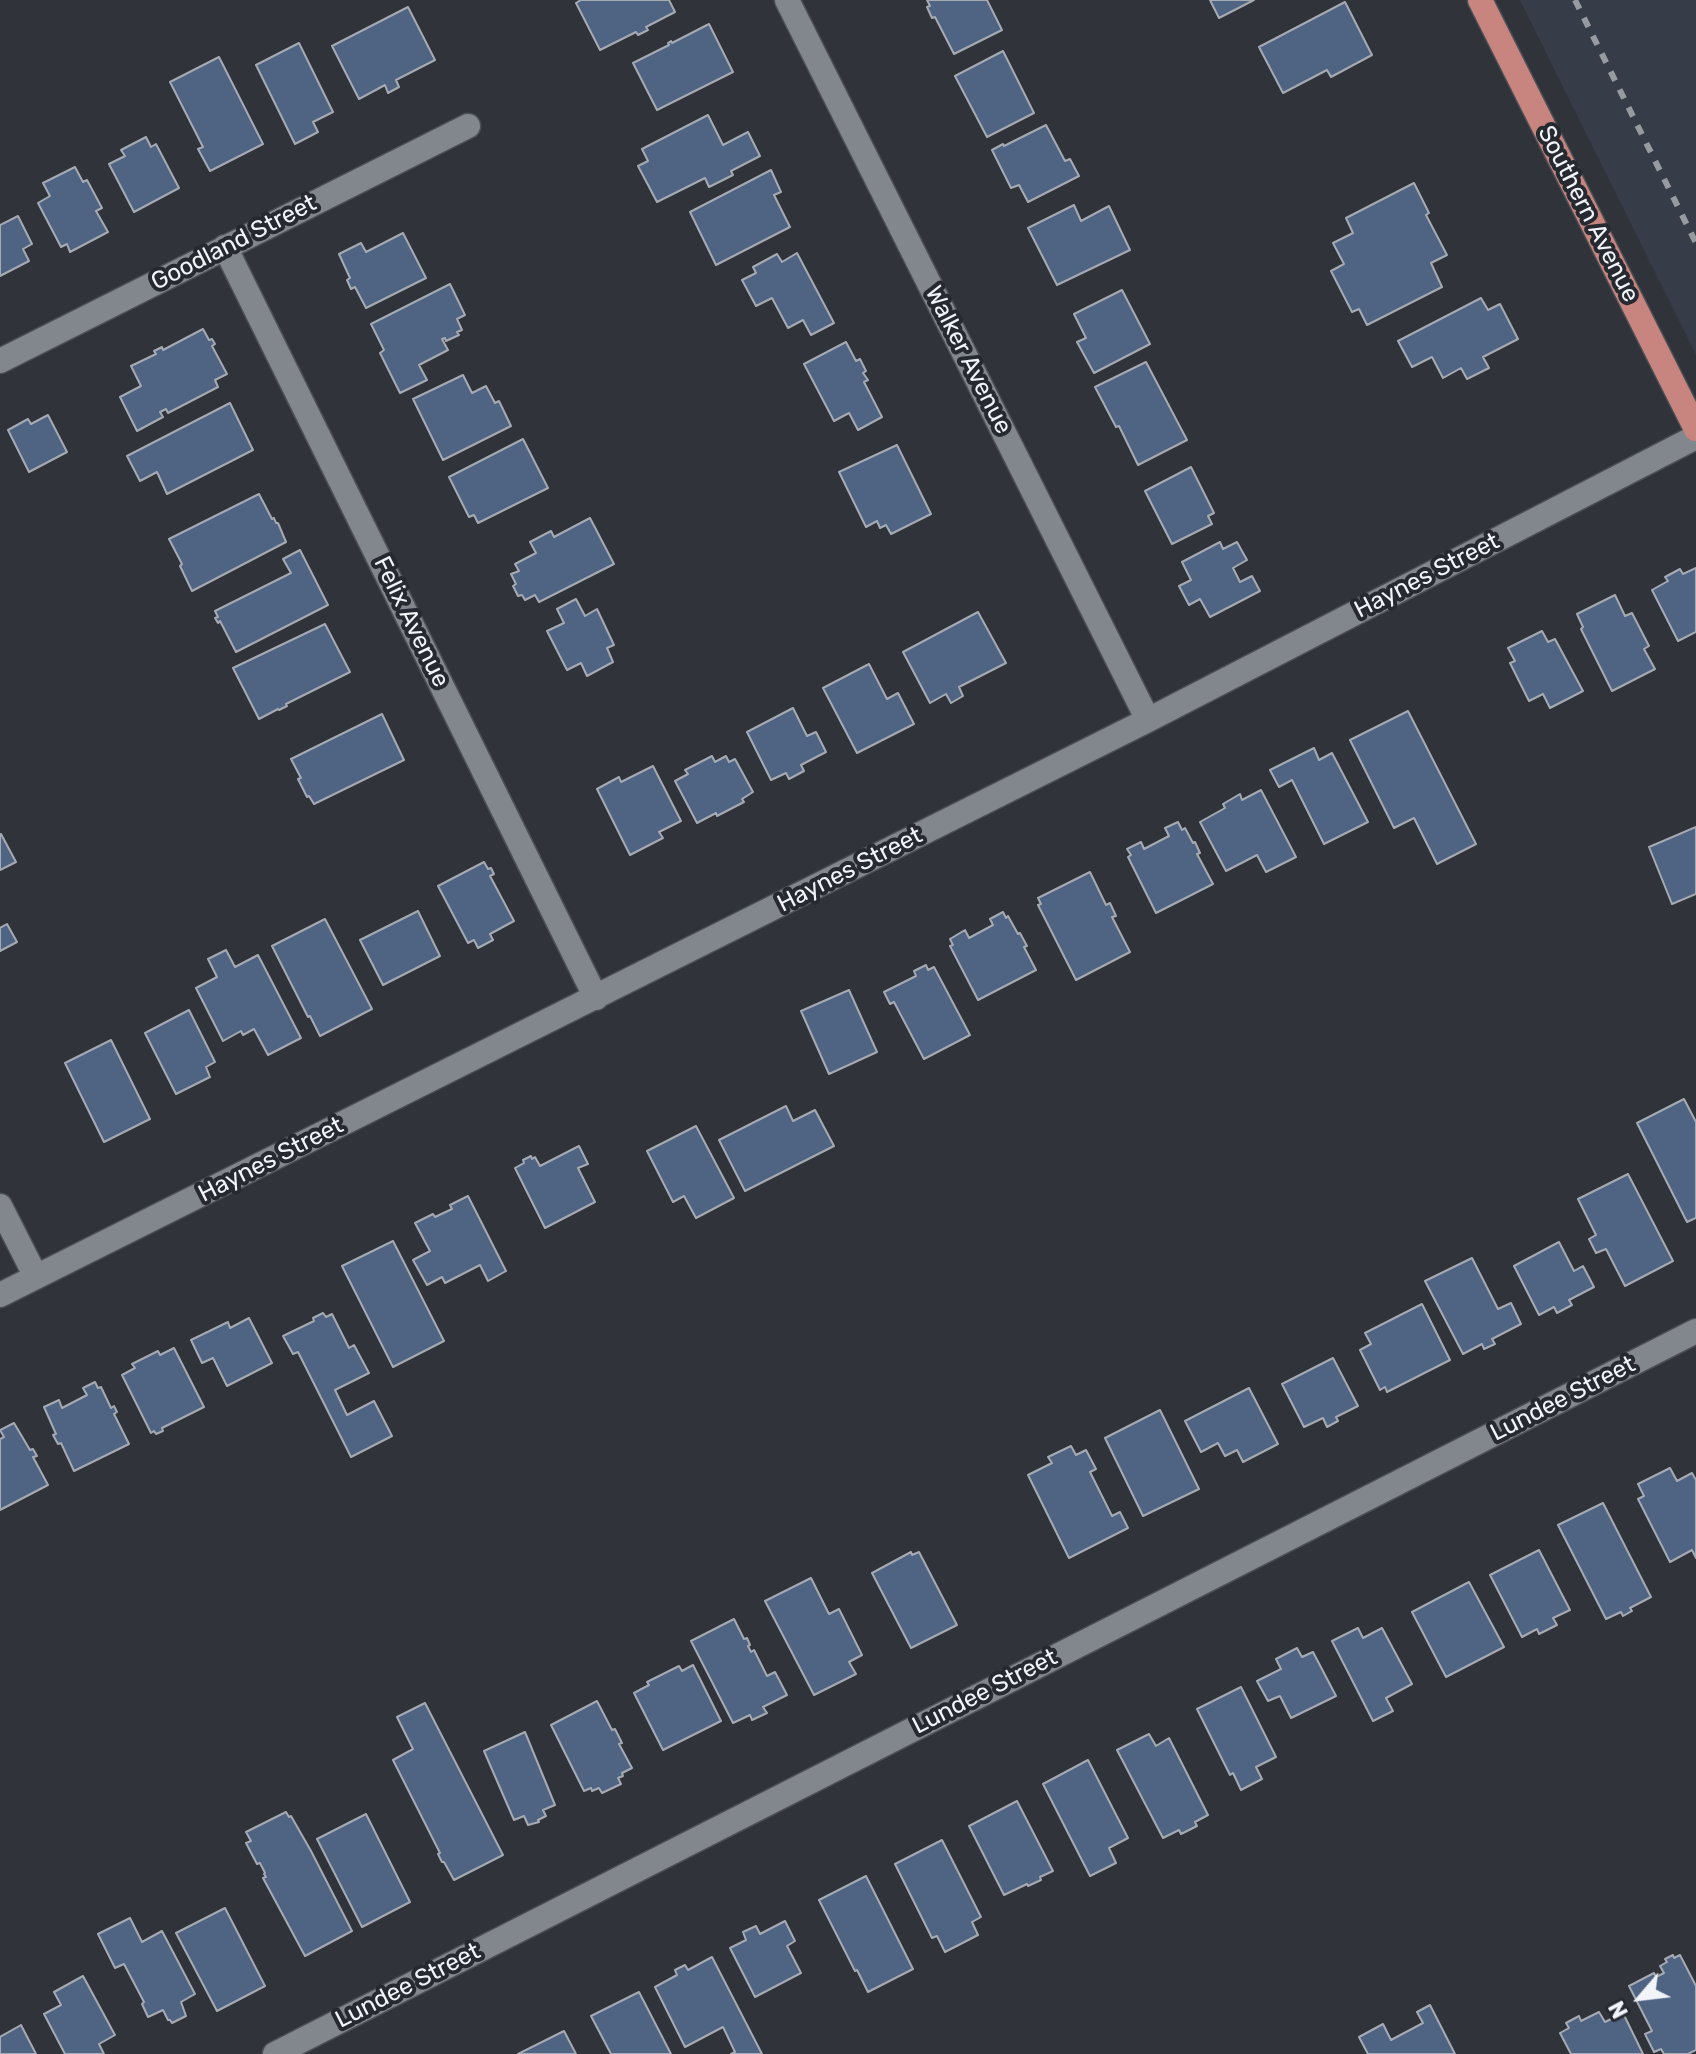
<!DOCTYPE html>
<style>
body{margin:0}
#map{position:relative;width:1696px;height:2054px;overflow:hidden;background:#30343a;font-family:Rubik,sans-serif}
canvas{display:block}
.north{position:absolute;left:1600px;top:1958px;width:80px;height:80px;-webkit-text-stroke:6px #262a30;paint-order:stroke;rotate:242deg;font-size:22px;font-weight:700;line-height:32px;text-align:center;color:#f1f4f8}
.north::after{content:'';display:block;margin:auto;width:28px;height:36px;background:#f1f4f8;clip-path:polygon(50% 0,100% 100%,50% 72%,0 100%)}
</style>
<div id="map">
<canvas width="1696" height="2054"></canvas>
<div class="north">N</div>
</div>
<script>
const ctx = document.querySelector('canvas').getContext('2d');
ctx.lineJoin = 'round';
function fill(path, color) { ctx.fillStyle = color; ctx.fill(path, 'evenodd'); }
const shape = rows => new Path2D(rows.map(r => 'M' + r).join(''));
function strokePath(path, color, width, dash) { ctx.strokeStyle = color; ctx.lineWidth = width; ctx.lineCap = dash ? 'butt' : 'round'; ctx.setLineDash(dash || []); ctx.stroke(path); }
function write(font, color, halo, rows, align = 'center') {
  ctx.font = font + ' Rubik,sans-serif'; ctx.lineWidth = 8; ctx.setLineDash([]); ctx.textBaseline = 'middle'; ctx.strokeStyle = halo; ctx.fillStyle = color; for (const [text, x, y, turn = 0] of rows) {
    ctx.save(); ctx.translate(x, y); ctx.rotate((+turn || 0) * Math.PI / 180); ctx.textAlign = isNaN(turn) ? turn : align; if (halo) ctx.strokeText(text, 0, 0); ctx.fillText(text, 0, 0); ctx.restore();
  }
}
fill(shape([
 [1520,0,1696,0,1696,355]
]), '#363d48');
const building = shape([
 [581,0,669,0,675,12,646,27,648,30,638,35,636,32,600,50,576,3,581,0],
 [927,0,987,0,1002,30,954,54,935,17,932,18,927,7,930,6,927,0],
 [1210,0,1254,0,1219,18,1210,0],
 [1345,2,1372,55,1331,77,1327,70,1283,93,1259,47,1345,2],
 [408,7,435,60,396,80,399,87,388,93,385,85,359,99,332,46,408,7],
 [709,24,733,72,657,110,633,63,669,45,668,43,671,41,672,43,709,24],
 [299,43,333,112,313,122,318,132,295,144,256,65,299,43],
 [1003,51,1034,113,987,137,955,76,1003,51],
 [219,57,263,144,210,171,198,149,203,147,170,82,219,57],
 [708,115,723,145,748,132,760,156,731,171,733,175,709,187,705,178,657,202,638,166,648,161,642,149,708,115],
 [1046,125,1065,161,1070,159,1079,176,1028,202,1019,185,1011,188,992,150,1003,144,1004,146,1046,125],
 [146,137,151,147,156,144,179,188,134,212,109,164,125,156,121,150,146,137],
 [75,167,83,182,87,180,102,208,96,211,108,232,70,252,67,244,61,247,38,203,50,196,43,183,75,167],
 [771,170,781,192,774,195,790,227,716,265,690,212,771,170],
 [1414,183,1429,213,1426,215,1447,255,1431,263,1442,287,1367,325,1359,309,1352,312,1331,271,1344,264,1333,243,1353,233,1346,218,1414,183],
 [1074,205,1081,221,1109,206,1130,250,1057,285,1028,228,1074,205],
 [18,216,32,244,23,249,29,261,0,276,0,225,18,216],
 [403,233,426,278,366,308,355,287,351,289,347,280,350,278,339,254,361,243,366,252,403,233],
 [797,253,834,323,811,335,803,320,788,328,772,298,756,306,742,280,756,273,753,267,777,254,782,262,797,253],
 [450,284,465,315,457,319,462,330,457,332,459,335,446,341,445,338,442,339,448,350,419,365,427,380,400,393,380,353,384,350,371,324,450,284],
 [1122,290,1150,344,1094,373,1077,342,1086,338,1074,314,1122,290],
 [1481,298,1488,310,1500,304,1518,339,1483,357,1489,368,1467,379,1461,368,1443,378,1432,357,1412,367,1398,341,1481,298],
 [203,329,209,340,212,339,215,344,212,346,227,374,215,380,218,387,168,413,166,409,160,412,163,417,137,431,120,397,141,386,131,366,156,354,154,351,162,347,163,350,203,329],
 [846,342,856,361,860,359,866,371,863,373,868,380,864,382,882,417,858,430,849,413,834,421,804,364,846,342],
 [1146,362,1187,440,1138,465,1119,426,1116,427,1095,387,1146,362],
 [463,375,472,393,486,386,495,403,499,401,511,426,443,460,413,399,463,375],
 [230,403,253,450,167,494,157,472,140,481,127,456,230,403],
 [48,415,67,452,29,472,8,430,28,419,31,424,48,415],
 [523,439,548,488,478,523,474,515,469,517,449,477,523,439],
 [897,445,931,514,891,534,886,525,880,528,877,521,866,527,839,472,897,445],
 [1191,467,1214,513,1208,516,1212,524,1172,544,1145,491,1191,467],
 [259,494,272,519,274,518,276,523,278,523,286,542,192,591,180,566,182,564,169,539,259,494],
 [590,518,614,564,539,602,535,595,525,600,522,595,518,596,513,586,516,584,511,574,519,571,515,564,536,553,530,542,551,531,554,537,590,518],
 [1220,542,1223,549,1237,542,1247,560,1233,568,1240,582,1252,576,1260,591,1210,617,1200,599,1189,605,1179,586,1191,580,1182,562,1220,542],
 [300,550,328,605,236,652,220,621,218,623,215,618,218,617,215,611,291,573,283,559,300,550],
 [1696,568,1696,632,1678,641,1652,590,1668,581,1665,577,1680,569,1683,574,1696,568],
 [1615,595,1625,616,1632,613,1649,646,1644,649,1655,669,1612,691,1581,629,1583,627,1577,614,1615,595],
 [576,599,585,616,597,609,614,645,607,648,613,662,587,676,581,663,567,670,547,631,564,623,557,609,576,599],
 [978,612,1006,663,959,687,963,696,951,703,946,694,930,703,903,652,978,612],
 [325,624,350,672,286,704,287,706,279,710,278,709,259,719,233,668,325,624],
 [1542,631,1548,642,1555,639,1583,691,1550,708,1543,694,1529,701,1510,663,1515,661,1508,648,1542,631],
 [869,664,887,699,898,693,914,724,857,753,823,688,869,664],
 [793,708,807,736,816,732,826,752,801,765,804,771,789,779,786,773,771,780,747,732,793,708],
 [1408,711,1476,844,1437,864,1414,818,1394,828,1350,740,1408,711],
 [382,714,404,760,314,804,309,796,307,797,298,779,301,778,291,759,382,714],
 [1314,748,1319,760,1332,753,1368,822,1324,844,1292,780,1279,787,1270,770,1314,748],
 [712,756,715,762,726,756,729,762,735,759,753,792,742,799,744,802,717,816,716,813,697,823,675,781,688,774,685,770,712,756],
 [653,766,681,821,659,832,663,838,630,855,597,789,619,777,621,782,653,766],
 [1261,790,1296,857,1266,872,1257,855,1226,871,1200,822,1225,808,1223,804,1240,794,1242,800,1261,790],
 [1178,822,1182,830,1185,828,1193,843,1195,842,1200,853,1197,854,1213,884,1156,913,1128,857,1131,855,1127,849,1141,842,1144,849,1169,836,1165,828,1178,822],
 [1696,827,1696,894,1672,904,1649,847,1696,827],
 [1,834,16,862,0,870,0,835,1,834],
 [484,862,488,869,491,868,494,874,490,876,514,921,490,934,493,940,478,948,474,940,468,943,438,886,484,862],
 [1090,872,1106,905,1110,903,1116,916,1112,917,1130,952,1076,980,1038,905,1041,904,1038,898,1090,872],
 [418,911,440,956,383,985,360,940,418,911],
 [1003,912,1006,918,1008,916,1018,934,1020,933,1027,946,1024,947,1036,970,978,1000,950,946,953,945,950,939,965,930,969,938,993,925,990,919,1003,912],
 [325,919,372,1009,320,1036,310,1016,308,1017,272,946,325,919],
 [7,924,17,942,0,951,0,928,7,924],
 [226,950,235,967,258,955,301,1038,268,1055,254,1029,243,1035,241,1031,223,1041,196,988,217,977,208,959,226,950],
 [926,965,928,970,934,967,970,1035,924,1059,894,1002,890,1004,884,992,916,976,914,971,926,965],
 [849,990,877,1052,829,1074,801,1011,849,990],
 [189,1010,215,1062,206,1067,210,1077,176,1094,145,1033,189,1010],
 [111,1040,150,1119,104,1142,65,1063,111,1040],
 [1684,1099,1696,1122,1696,1218,1687,1222,1637,1123,1684,1099],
 [786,1106,793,1121,815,1110,834,1146,745,1191,719,1140,786,1106],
 [696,1126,734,1198,696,1218,684,1196,673,1202,647,1151,696,1126],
 [579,1146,588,1164,578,1168,595,1202,545,1228,515,1168,524,1163,523,1160,531,1156,532,1159,535,1157,540,1166,579,1146],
 [1628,1174,1673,1261,1625,1286,1606,1249,1596,1253,1589,1239,1596,1235,1578,1199,1628,1174],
 [468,1196,506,1271,488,1281,480,1265,445,1283,442,1277,427,1285,413,1260,430,1251,415,1223,433,1214,435,1217,452,1209,450,1205,468,1196],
 [393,1241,444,1341,393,1367,342,1266,393,1241],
 [1559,1242,1574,1271,1583,1266,1594,1287,1569,1300,1572,1305,1557,1313,1554,1307,1539,1315,1514,1266,1559,1242],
 [1472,1258,1498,1309,1511,1303,1521,1324,1492,1339,1495,1344,1484,1349,1482,1344,1463,1354,1425,1281,1472,1258],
 [1422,1304,1450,1360,1387,1392,1385,1387,1380,1390,1360,1350,1371,1344,1365,1333,1422,1304],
 [323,1313,326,1317,332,1314,349,1348,354,1345,369,1373,335,1390,347,1415,374,1401,392,1436,351,1457,298,1352,293,1354,283,1336,314,1321,313,1318,323,1313],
 [249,1318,272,1363,227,1386,213,1358,202,1363,191,1340,228,1322,230,1328,249,1318],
 [174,1348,204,1407,162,1428,163,1431,156,1434,154,1431,151,1433,122,1375,135,1368,132,1364,158,1351,160,1355,174,1348],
 [1333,1358,1358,1406,1336,1417,1338,1421,1327,1427,1323,1418,1304,1427,1282,1384,1333,1358],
 [95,1382,98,1388,101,1387,111,1408,114,1406,117,1412,114,1414,129,1444,74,1471,61,1443,58,1444,53,1435,56,1434,44,1407,59,1400,62,1408,87,1395,83,1388,95,1382],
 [1249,1388,1278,1444,1243,1462,1237,1450,1225,1456,1218,1443,1201,1452,1185,1421,1249,1388],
 [1160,1410,1199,1489,1143,1516,1105,1438,1160,1410],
 [14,1423,30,1450,33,1449,37,1456,33,1457,48,1485,0,1510,0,1439,4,1437,0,1430,14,1423],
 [1071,1446,1076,1455,1086,1450,1096,1469,1090,1472,1112,1516,1120,1512,1128,1528,1069,1558,1028,1475,1052,1463,1048,1457,1071,1446],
 [1670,1468,1677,1481,1692,1473,1696,1480,1696,1558,1692,1550,1670,1562,1638,1499,1644,1496,1638,1484,1670,1468],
 [1603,1503,1651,1597,1630,1608,1632,1611,1623,1616,1621,1612,1606,1619,1558,1525,1603,1503],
 [1539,1550,1570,1610,1553,1618,1557,1625,1539,1634,1537,1629,1522,1637,1490,1575,1539,1550],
 [911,1552,912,1555,919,1552,957,1625,911,1648,872,1573,911,1552],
 [811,1578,829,1614,839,1609,862,1655,849,1662,856,1674,814,1695,765,1601,811,1578],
 [1469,1582,1504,1647,1446,1677,1412,1612,1469,1582],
 [734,1619,744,1639,747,1638,750,1645,748,1646,751,1652,754,1650,767,1676,775,1672,787,1695,763,1707,767,1713,752,1720,750,1715,733,1723,691,1641,734,1619],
 [1358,1628,1363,1638,1382,1628,1412,1684,1386,1698,1393,1711,1373,1721,1332,1641,1358,1628],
 [1297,1648,1302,1657,1313,1652,1336,1696,1291,1718,1280,1696,1268,1701,1257,1681,1281,1669,1276,1659,1297,1648],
 [693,1665,721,1721,663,1750,634,1693,649,1685,647,1682,679,1666,682,1671,693,1665],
 [1241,1687,1276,1757,1256,1767,1262,1779,1241,1790,1233,1773,1230,1775,1197,1709,1241,1687],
 [597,1701,612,1730,615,1729,622,1743,619,1744,632,1768,622,1773,623,1776,618,1778,621,1784,602,1793,599,1788,592,1791,591,1788,584,1791,551,1725,597,1701],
 [425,1703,503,1855,454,1880,444,1862,442,1862,438,1854,440,1853,393,1760,413,1749,397,1717,425,1703],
 [525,1732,555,1805,543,1810,546,1816,538,1820,539,1822,528,1825,524,1816,514,1820,484,1751,525,1732],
 [1149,1734,1156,1746,1169,1738,1208,1815,1195,1822,1197,1826,1181,1834,1179,1830,1163,1838,1117,1750,1149,1734],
 [1088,1760,1128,1838,1109,1848,1116,1863,1090,1876,1043,1784,1088,1760],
 [1017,1801,1053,1871,1040,1877,1041,1880,1028,1886,1027,1884,1004,1895,969,1826,1017,1801],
 [286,1812,289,1817,291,1816,311,1851,352,1931,305,1956,263,1878,266,1877,264,1874,265,1873,260,1863,257,1864,246,1843,251,1841,246,1832,286,1812],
 [366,1814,410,1902,362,1927,317,1839,366,1814],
 [942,1840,981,1917,972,1922,978,1935,945,1952,937,1936,932,1938,895,1864,942,1840],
 [866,1876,913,1969,868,1992,857,1970,855,1971,819,1900,866,1876],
 [225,1908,265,1986,217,2011,176,1933,225,1908],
 [130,1918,142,1942,162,1931,195,1994,181,2002,186,2016,172,2023,170,2020,168,2020,163,2010,148,2017,142,2004,144,2002,124,1964,115,1968,98,1934,130,1918],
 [785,1921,795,1941,787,1946,801,1973,755,1997,730,1948,746,1940,743,1932,756,1926,760,1934,785,1921],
 [1673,1955,1674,1958,1680,1955,1696,1986,1696,2050,1688,2054,1664,2054,1661,2049,1654,2052,1645,2034,1652,2031,1629,1986,1654,1973,1656,1977,1664,1973,1660,1966,1667,1962,1665,1959,1673,1955],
 [712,1957,762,2054,731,2054,735,2052,723,2027,685,2047,655,1987,677,1975,675,1970,685,1965,688,1970,712,1957],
 [83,1976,115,2035,99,2044,104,2054,65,2054,44,2014,61,2005,54,1992,83,1976],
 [639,1992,671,2054,611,2054,591,2016,639,1992],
 [1430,2005,1455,2054,1368,2054,1359,2037,1383,2024,1391,2040,1423,2023,1417,2012,1430,2005],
 [1599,2012,1605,2022,1623,2013,1643,2054,1571,2054,1560,2033,1569,2028,1566,2023,1579,2016,1581,2021,1599,2012],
 [21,2025,36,2054,0,2054,0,2037,21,2025],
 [564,2031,576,2054,518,2054,564,2031]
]);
fill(building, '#4f6383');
strokePath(building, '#a6aab2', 2);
const minor = shape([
 [787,0,1148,720],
 [225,247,596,998],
 [0,361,468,126],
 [0,1206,36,1277],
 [0,1295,1148,720,1696,437],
 [275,2054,1696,1331]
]);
const major = shape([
 [1480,0,1696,429]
]);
strokePath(minor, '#4c5055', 27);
strokePath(major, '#4c5055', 27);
strokePath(minor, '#82868d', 24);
strokePath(major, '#c8857f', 24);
strokePath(shape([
 [1575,0,1696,243]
]), '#979ba0', 6, [10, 10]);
write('24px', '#f1f4f8', '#262a30', [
 ["Southern Avenue",1588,214,63],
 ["Goodland Street",234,243,-27],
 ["Walker Avenue",968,360,63],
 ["Haynes Street",1427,576,-27],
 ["Felix Avenue",411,622,64],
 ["Haynes Street",850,870,-27],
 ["Haynes Street",271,1160,-27],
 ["Lundee Street",1563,1399,-27],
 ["Lundee Street",985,1692,-27],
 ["Lundee Street",408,1986,-27]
]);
</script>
